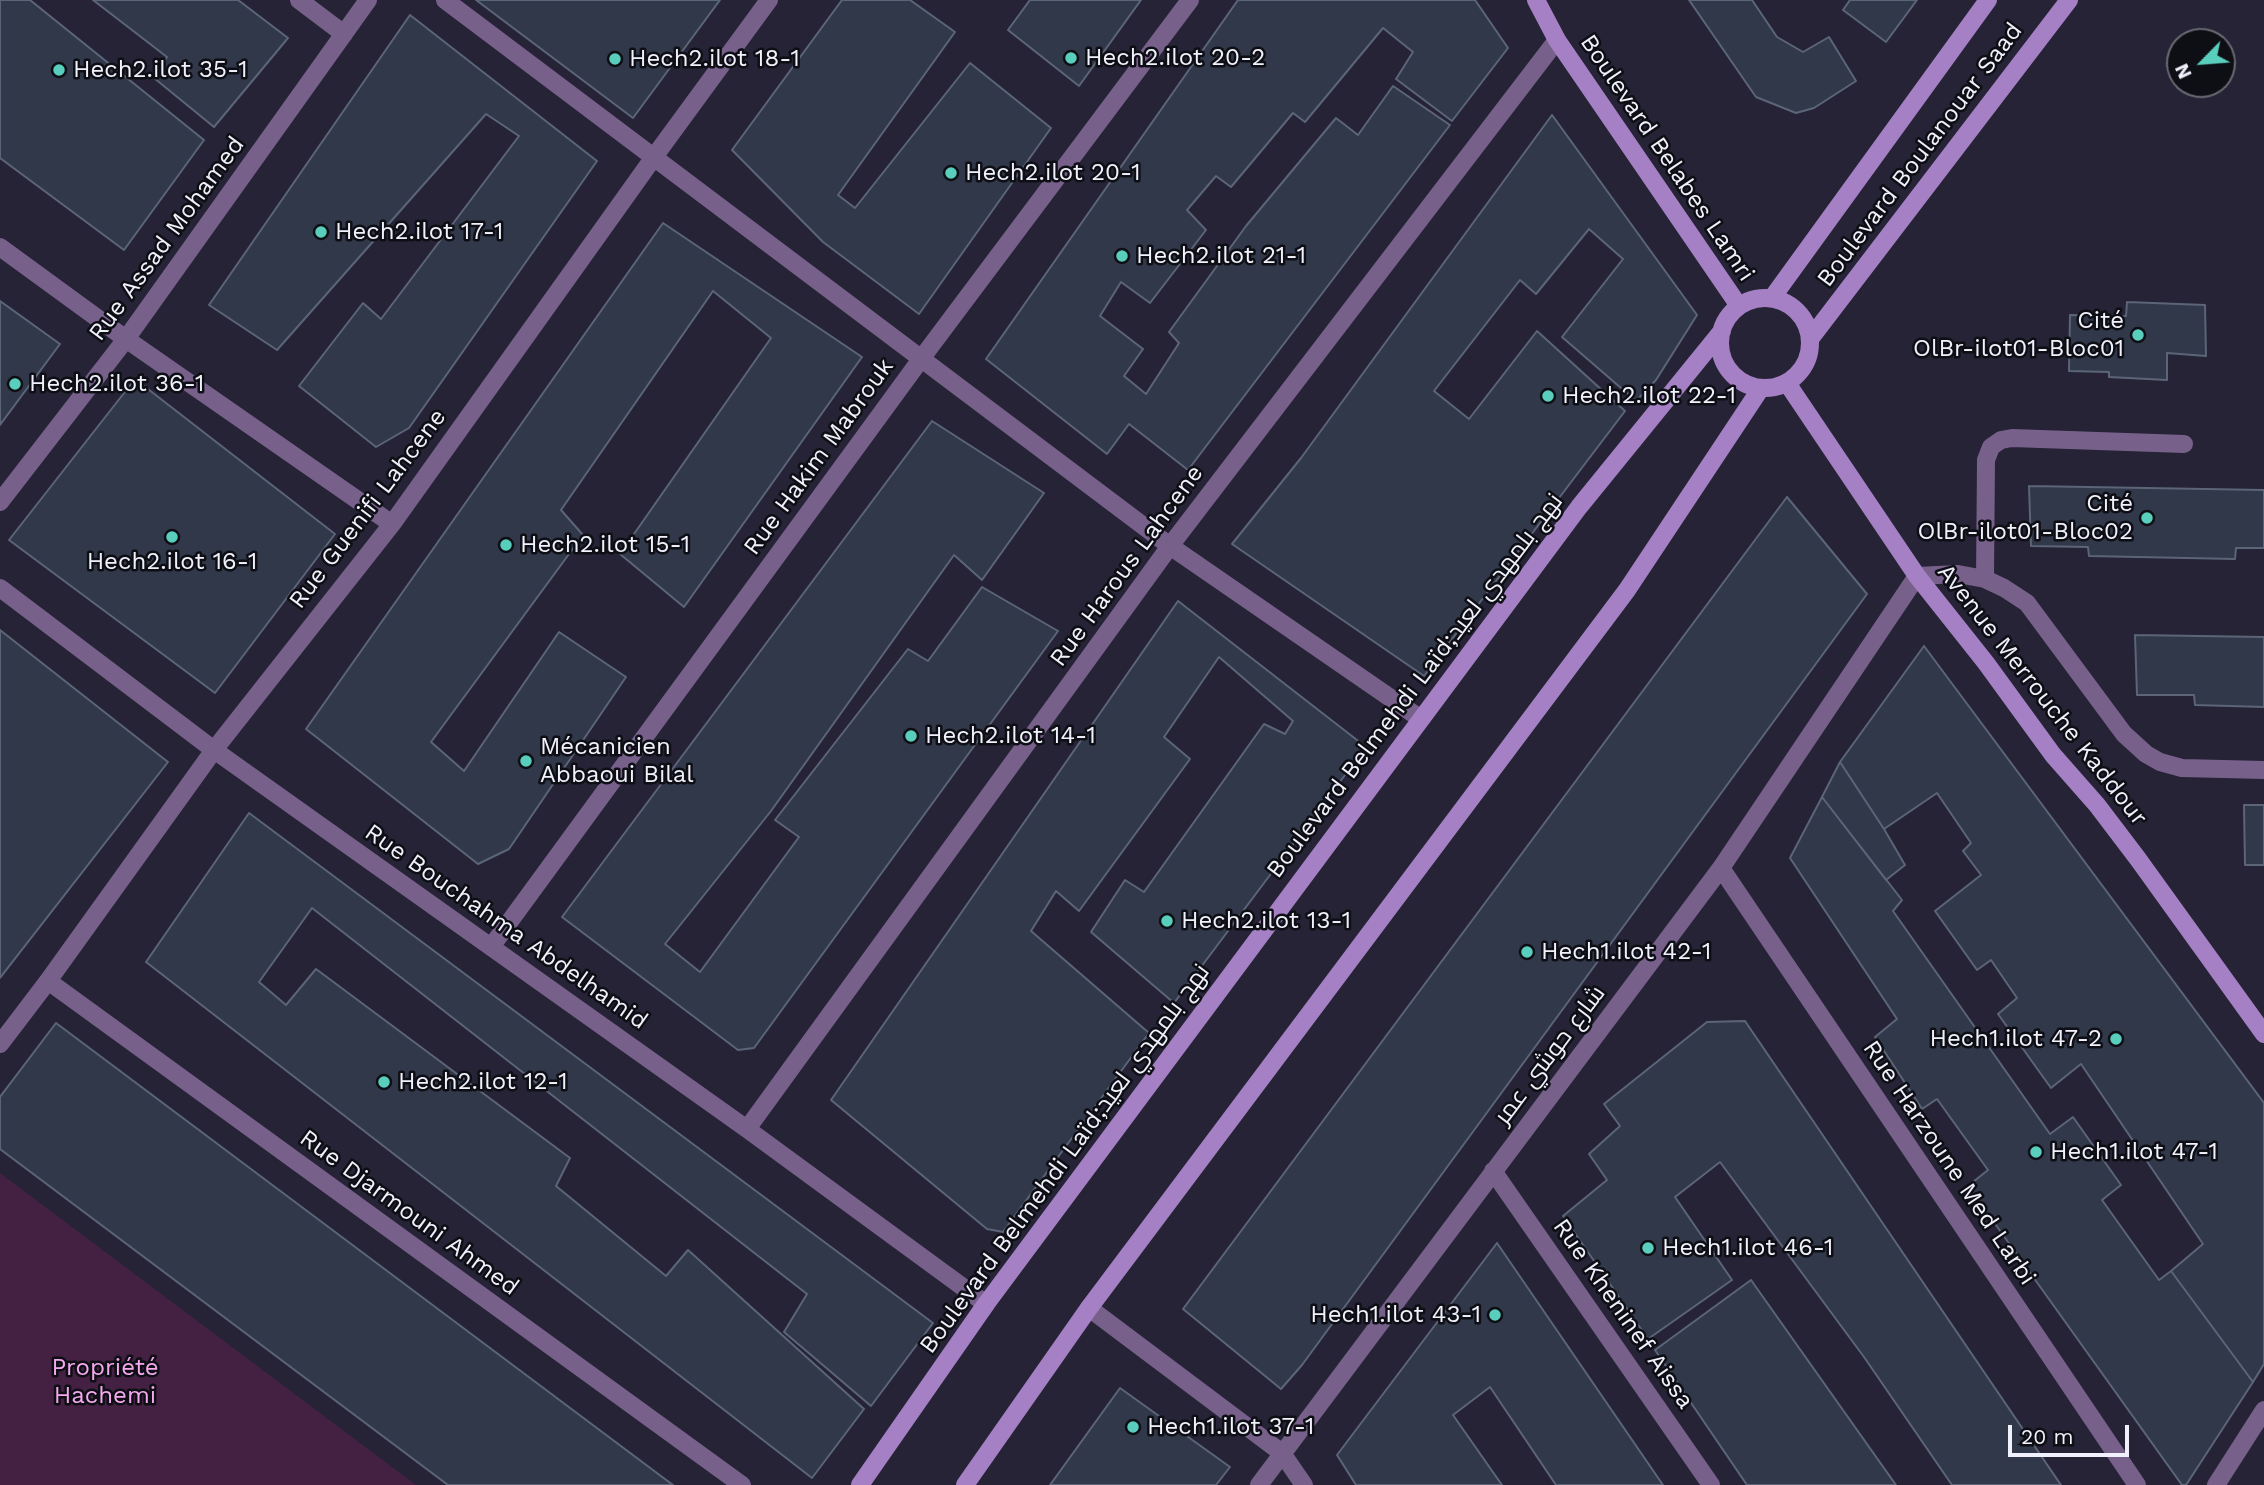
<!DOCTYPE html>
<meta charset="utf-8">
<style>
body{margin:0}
#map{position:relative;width:2264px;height:1485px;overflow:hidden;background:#252335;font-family:"Work Sans",sans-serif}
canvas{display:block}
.north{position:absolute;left:2166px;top:28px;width:70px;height:70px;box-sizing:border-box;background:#0e0e15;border:2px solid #696972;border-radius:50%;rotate:245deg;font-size:19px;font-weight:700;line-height:28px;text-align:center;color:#f1f1fd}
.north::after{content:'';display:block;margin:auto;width:24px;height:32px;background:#5acebd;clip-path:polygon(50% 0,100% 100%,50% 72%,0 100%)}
.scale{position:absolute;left:2008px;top:1425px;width:121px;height:32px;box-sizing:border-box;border:4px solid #f1f1fd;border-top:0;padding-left:9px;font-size:21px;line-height:24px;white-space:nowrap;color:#f1f1fd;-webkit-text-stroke:5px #0e0e15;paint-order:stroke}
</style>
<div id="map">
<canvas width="2264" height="1485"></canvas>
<div class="north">N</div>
<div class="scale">20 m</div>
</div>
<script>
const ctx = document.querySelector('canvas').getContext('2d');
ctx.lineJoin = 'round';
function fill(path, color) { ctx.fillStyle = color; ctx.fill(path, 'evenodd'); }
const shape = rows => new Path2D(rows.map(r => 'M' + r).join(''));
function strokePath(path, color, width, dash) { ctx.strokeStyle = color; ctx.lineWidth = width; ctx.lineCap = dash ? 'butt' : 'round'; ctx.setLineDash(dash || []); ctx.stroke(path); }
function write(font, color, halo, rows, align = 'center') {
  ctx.font = font + ' "Work Sans",Cairo,sans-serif'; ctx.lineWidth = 5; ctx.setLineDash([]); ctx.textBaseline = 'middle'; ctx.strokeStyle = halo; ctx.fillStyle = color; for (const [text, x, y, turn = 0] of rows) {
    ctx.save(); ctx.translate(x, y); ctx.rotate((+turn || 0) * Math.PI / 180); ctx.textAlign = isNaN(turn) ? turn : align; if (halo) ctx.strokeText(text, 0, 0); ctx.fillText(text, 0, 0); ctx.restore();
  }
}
fill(shape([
 [0,1173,416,1485,0,1485]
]), '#442142');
const building = shape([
 [0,0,30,0,204,140,124,250,0,158,0,0],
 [93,0,238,0,288,38,214,127,154,78,167,57,93,0],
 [476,0,720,0,633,118,476,0],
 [842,0,910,0,955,32,838,195,855,208,970,63,1051,128,919,314,823,242,732,150,842,0],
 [1030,0,1141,0,1079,86,1008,30,1030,0],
 [1238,0,1475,0,1508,48,1452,121,1396,79,1413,52,1383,28,1305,122,1293,113,1231,187,1216,176,1187,210,1206,230,1150,303,1121,282,1100,316,1143,349,1124,376,1146,394,1179,343,1169,332,1246,226,1336,118,1358,135,1393,86,1450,125,1188,470,1129,424,1107,454,986,359,1238,0],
 [1689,0,1752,0,1777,37,1803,52,1829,37,1856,81,1814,108,1796,113,1756,97,1689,0],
 [1850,0,1917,0,1886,42,1843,10,1850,0],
 [410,15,597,161,409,428,376,447,299,386,363,303,381,319,519,136,486,114,277,350,209,305,410,15],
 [1552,115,1697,315,1656,380,1636,401,1562,337,1623,259,1589,229,1536,294,1520,280,1434,391,1469,419,1537,331,1625,411,1424,676,1232,544,1301,458,1552,115],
 [663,223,862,357,684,607,620,554,771,338,713,291,561,510,583,535,431,742,464,771,559,632,626,677,509,849,478,864,306,729,663,223],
 [0,301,60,344,0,425,0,301],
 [2127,302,2205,305,2206,356,2167,353,2167,380,2109,377,2109,372,2069,371,2070,315,2126,316,2127,302],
 [135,379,335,534,215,693,9,540,135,379],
 [932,421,1044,493,982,580,954,555,771,811,665,944,700,972,799,837,775,820,908,649,928,661,982,587,1058,631,754,1048,738,1050,562,917,932,421],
 [2029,486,2264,490,2264,548,2236,548,2235,559,2089,556,2088,547,2031,546,2029,486],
 [1787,497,1867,594,1302,1365,1281,1389,1183,1309,1787,497],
 [1178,601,1366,747,1174,1003,1091,932,1125,880,1144,892,1264,724,1285,734,1293,721,1219,657,1164,737,1190,759,1079,911,1056,891,1031,931,1149,1033,1003,1232,987,1229,831,1100,1178,601],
 [0,630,168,762,0,978,0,630],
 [2135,635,2264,637,2264,707,2195,705,2194,695,2137,695,2135,635],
 [1924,646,2264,1103,2264,1364,2253,1382,2171,1271,2203,1244,2081,1064,2051,1088,1998,1014,2017,998,1991,960,1977,970,1935,911,1981,875,1963,851,1971,843,1937,793,1884,829,1840,762,1924,646],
 [1840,762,1884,829,1905,865,1886,880,1822,797,1840,762],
 [1822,797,1902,900,1893,911,2050,1134,2073,1117,2121,1185,2102,1200,2159,1280,2171,1271,2253,1382,2186,1485,2182,1485,1968,1186,1988,1170,1937,1099,1922,1109,1875,1037,1897,1019,1790,858,1822,797],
 [2244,805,2264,805,2264,865,2245,865,2244,805],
 [249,813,933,1323,871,1406,784,1332,807,1294,312,908,259,982,286,1005,316,969,570,1158,556,1186,666,1276,688,1250,864,1409,812,1478,146,962,249,813],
 [1745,1021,2061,1485,1952,1485,1864,1357,1720,1162,1675,1197,1732,1280,1648,1339,1563,1216,1607,1180,1589,1154,1620,1126,1604,1104,1707,1022,1745,1021],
 [56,1023,673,1485,448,1485,0,1149,0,1097,56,1023],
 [1497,1243,1663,1485,1556,1485,1490,1387,1453,1415,1502,1485,1356,1485,1337,1455,1497,1243],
 [1751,1280,1896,1485,1747,1485,1655,1350,1751,1280],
 [1120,1388,1230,1467,1216,1485,1050,1485,1120,1388]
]);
fill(building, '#303849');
strokePath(building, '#5c6578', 2);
strokePath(shape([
 [299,0,344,34],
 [445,0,1170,546,1421,719],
 [0,247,126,339,392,524],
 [0,502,126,339,368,0],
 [1985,579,1986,460,1991,447,2001,440,2012,438,2184,444],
 [0,588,214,750,747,1129,986,1304],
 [1721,868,2137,1485],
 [491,947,921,359,1190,0],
 [48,981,742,1485],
 [0,1044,48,981,214,750,392,524,654,157,769,0],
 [747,1129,1170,546,1557,40],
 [1493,1171,1711,1485],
 [1089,1308,1282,1453,1304,1485],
 [1259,1485,1721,868,1917,576,1958,574,1985,579,2004,588,2027,603,2124,734,2146,754,2160,762,2182,768,2264,770],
 [2216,1485,2264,1410]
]), '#77608a', 18);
strokePath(shape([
 [1536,0,1557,40,1739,306],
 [1772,298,1988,0],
 '1720 343a45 45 0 1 1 90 0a45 45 0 1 1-90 0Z',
 [1810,339,2069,0],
 [1787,383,1917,576,1986,663,2053,755,2097,805,2138,859,2264,1034],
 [860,1485,986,1304,1579,507,1722,331],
 [965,1485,1089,1308,1627,590,1761,388]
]), '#a580c4', 18);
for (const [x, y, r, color] of [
 [1071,58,7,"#5acebd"],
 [615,59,7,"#5acebd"],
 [59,70,7,"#5acebd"],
 [951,173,7,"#5acebd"],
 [321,232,7,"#5acebd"],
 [1122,256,7,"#5acebd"],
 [2138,335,7,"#5acebd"],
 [15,384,7,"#5acebd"],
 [1548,396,7,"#5acebd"],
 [2147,518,7,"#5acebd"],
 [172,537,7,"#5acebd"],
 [506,545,7,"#5acebd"],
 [911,736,7,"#5acebd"],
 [526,761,7,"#5acebd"],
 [1167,921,7,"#5acebd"],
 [1527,952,7,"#5acebd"],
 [2116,1039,7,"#5acebd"],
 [384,1082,7,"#5acebd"],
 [2036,1152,7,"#5acebd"],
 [1648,1248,7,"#5acebd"],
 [1495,1315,7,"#5acebd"],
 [1133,1427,7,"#5acebd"]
]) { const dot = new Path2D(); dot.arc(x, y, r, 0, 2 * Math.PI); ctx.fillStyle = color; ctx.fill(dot); strokePath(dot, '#0e0e15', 2.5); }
write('24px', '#f1f1fd', '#0e0e15', [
 ["Hech2.ilot 20-2",1085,58],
 ["Hech2.ilot 18-1",629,59],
 ["Hech2.ilot 35-1",73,70],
 ["Hech2.ilot 20-1",965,173],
 ["Hech2.ilot 17-1",335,232],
 ["Hech2.ilot 21-1",1136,256],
 ["Cité",2124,321,"right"],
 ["OlBr-ilot01-Bloc01",2124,349,"right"],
 ["Hech2.ilot 36-1",29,384],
 ["Hech2.ilot 22-1",1562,396],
 ["Cité",2133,504,"right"],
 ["OlBr-ilot01-Bloc02",2133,532,"right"],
 ["Hech2.ilot 15-1",520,545],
 ["Hech2.ilot 16-1",172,562,"center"],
 ["Hech2.ilot 14-1",925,736],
 ["Mécanicien",540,747],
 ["Abbaoui Bilal",540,775],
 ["Hech2.ilot 13-1",1181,921],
 ["Hech1.ilot 42-1",1541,952],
 ["Hech1.ilot 47-2",2102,1039,"right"],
 ["Hech2.ilot 12-1",398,1082],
 ["Hech1.ilot 47-1",2050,1152],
 ["Hech1.ilot 46-1",1662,1248],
 ["Hech1.ilot 43-1",1481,1315,"right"],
 ["Hech1.ilot 37-1",1147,1427]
], 'left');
write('24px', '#f1f1fd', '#0e0e15', [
 ["Boulevard Boulanouar Saad",1920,155,-53],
 ["Boulevard Belabes Lamri",1667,158,56],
 ["Rue Assad Mohamed",167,239,-54],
 ["Rue Hakim Mabrouk",819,457,-54],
 ["Rue Guenifi Lahcene",368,509,-53],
 ["Rue Harous Lahcene",1127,566,-54],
 ["Boulevard Belmehdi Laïd;نهج بلمهدي لعيد",1415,686,-53],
 ["Avenue Merrouche Kaddour",2042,695,52],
 ["Rue Bouchahma Abdelhamid",506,927,35],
 ["شارع حوشي عمر",1550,1055,-53],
 ["Boulevard Belmehdi Laïd;نهج بلمهدي لعيد",1065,1159,-54],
 ["Rue Harzoune Med Larbi",1949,1163,56],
 ["Rue Djarmouni Ahmed",409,1213,36],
 ["Rue Kheninef Aissa",1623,1314,55]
]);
write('24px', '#f5a8ee', '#0e0e15', [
 ["Propriété",105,1368],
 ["Hachemi",105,1396]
]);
</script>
